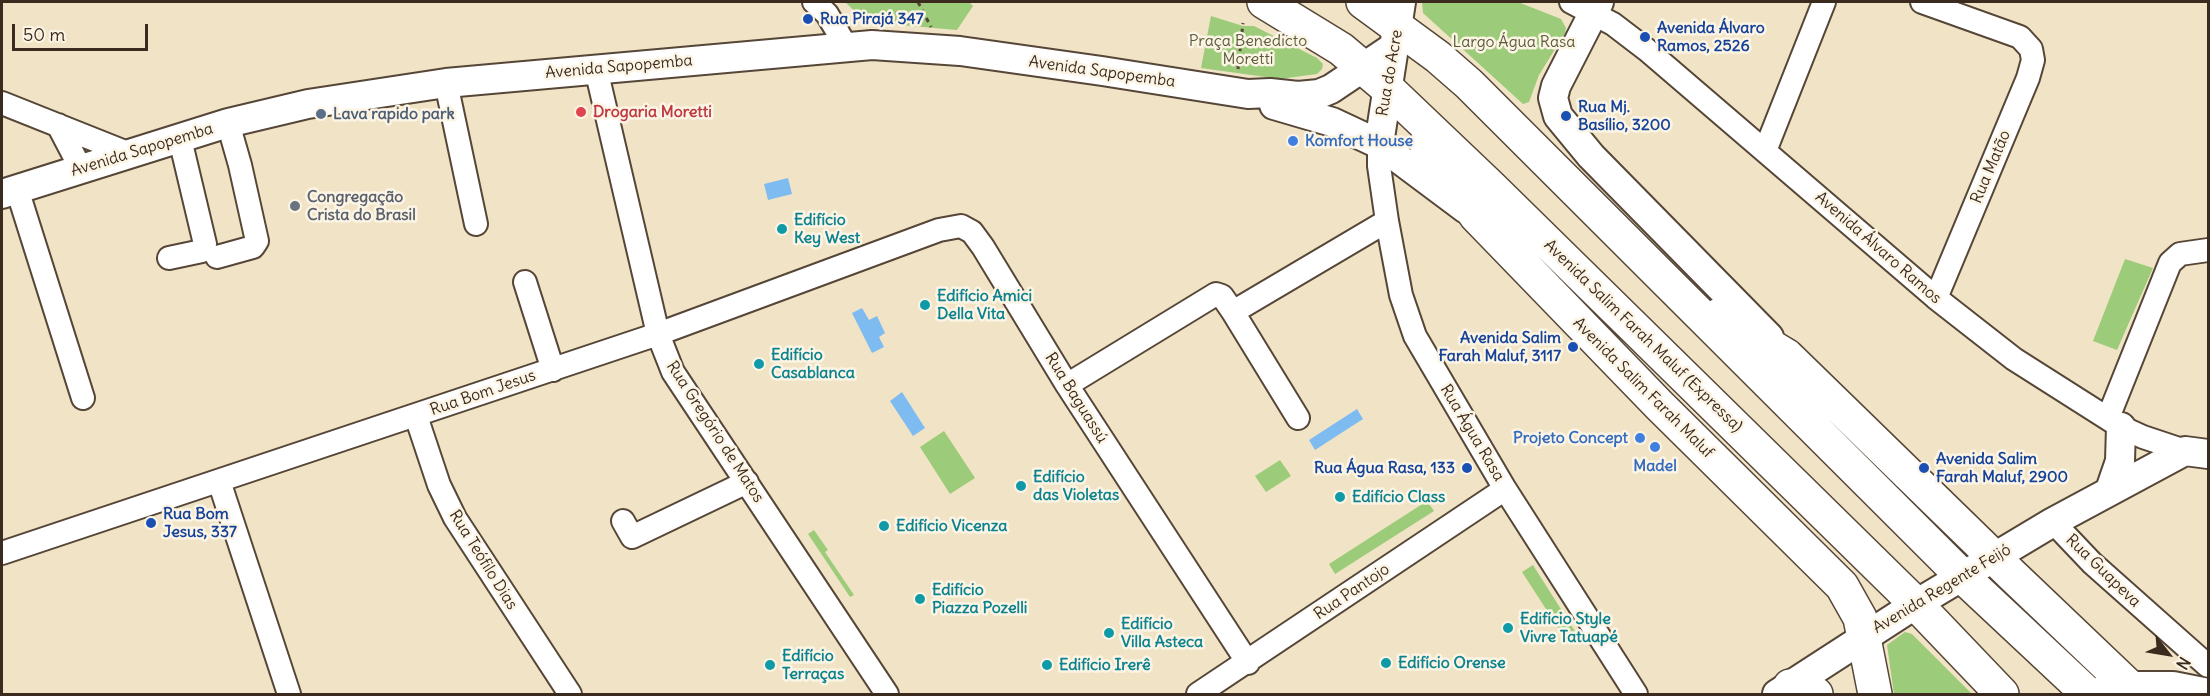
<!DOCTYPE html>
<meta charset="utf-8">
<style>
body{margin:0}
#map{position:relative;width:2210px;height:696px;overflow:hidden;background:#f1e4c6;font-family:Delius,sans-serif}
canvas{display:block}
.frame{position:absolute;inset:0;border:3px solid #3b2a1e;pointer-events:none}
.north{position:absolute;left:2138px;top:624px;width:60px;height:60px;-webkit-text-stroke:4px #fcf5e5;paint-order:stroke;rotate:121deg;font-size:16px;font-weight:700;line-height:24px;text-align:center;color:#3b2a1e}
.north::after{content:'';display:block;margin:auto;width:21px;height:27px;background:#3b2a1e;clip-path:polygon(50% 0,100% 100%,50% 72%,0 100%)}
.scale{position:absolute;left:12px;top:24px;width:136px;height:27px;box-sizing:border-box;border:3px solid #3b2a1e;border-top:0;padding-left:8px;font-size:18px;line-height:21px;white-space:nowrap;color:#3b2a1e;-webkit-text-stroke:4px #fcf5e5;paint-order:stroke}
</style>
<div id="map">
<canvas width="2210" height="696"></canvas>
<div class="frame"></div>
<div class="north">N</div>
<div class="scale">50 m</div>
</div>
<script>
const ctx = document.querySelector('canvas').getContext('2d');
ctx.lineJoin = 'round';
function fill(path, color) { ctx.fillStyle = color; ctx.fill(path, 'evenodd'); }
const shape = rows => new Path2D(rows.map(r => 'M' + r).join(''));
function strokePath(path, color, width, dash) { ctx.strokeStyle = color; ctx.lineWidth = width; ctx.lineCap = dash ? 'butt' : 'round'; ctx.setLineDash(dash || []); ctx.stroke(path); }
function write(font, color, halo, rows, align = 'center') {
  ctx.font = font + ' Delius,sans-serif'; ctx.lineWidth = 5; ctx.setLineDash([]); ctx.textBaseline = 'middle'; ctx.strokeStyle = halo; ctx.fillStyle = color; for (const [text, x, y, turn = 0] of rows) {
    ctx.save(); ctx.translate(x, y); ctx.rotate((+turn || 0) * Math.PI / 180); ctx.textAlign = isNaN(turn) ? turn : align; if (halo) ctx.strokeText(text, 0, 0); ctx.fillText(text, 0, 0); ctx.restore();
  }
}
fill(shape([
 [845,2,969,2,973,6,957,30,866,22],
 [1422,2,1518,2,1561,19,1566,28,1565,33,1539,75,1529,102,1523,104,1423,13],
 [1211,16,1243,26,1254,26,1317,58,1323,64,1322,69,1317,74,1280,79,1201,68],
 [2125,259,2153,268,2117,350,2093,341],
 [944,431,975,478,950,494,920,447],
 [1280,460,1291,476,1266,492,1255,476],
 [1427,501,1434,511,1335,574,1329,564],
 [814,530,828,550,825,552,854,595,850,597,808,534],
 [1533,565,1576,633,1566,640,1522,572],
 [1905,632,1912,634,1972,694,1894,694,1887,645]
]), '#9ccb79');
fill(shape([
 [788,178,792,194,768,200,764,184],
 [862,308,869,320,877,316,885,333,879,337,884,347,872,353,852,313],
 [902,392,925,428,913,436,890,401],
 [1357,409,1363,419,1315,450,1309,440]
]), '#7dbbf0');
const minor = shape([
 [814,2,827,14,846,46],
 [1571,2,1613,24,1647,50,1936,298,2014,359,2121,427,2143,437,2185,451],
 [1922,2,2020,37,2031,49,2033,60,2028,78,1936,298],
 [596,69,658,334,673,372,887,694],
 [446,83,476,224],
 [2,103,130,154],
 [58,125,81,169],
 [1379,144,1379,166,1387,221,1401,295,1415,336,1505,489,1636,694],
 [1765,151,1824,2],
 [17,189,83,398],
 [217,257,253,247,257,241,240,165,228,123],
 [169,258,202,251,205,244,180,139],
 [525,282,553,370],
 [1233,312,1387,221],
 [1067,385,1216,294,1222,296,1233,312,1298,418],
 [416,416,439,485,455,518,570,694],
 [2108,418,2170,263,2180,254,2208,250],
 [219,481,289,694],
 [623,521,632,537,747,482],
 [2053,522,2092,563,2208,666],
 [2,553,658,334,939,230,961,226,972,232,983,247,1067,385,1248,663],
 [1198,694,1505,489]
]);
const major = shape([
 [1599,2,1556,86,1553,98,1558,116,1591,156,1769,337],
 [1274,105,1332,122,1379,144,1466,209],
 [1379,144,1401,2],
 [2,194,228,123,308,104,446,83,872,45,960,51,1102,71,1248,94,1270,93,1298,96,1319,94,1331,89,1395,46],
 [2110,490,2120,461,2121,427],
 [1777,694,1916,604,2053,522,2185,451,2208,454],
 [2088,694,2127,686,2173,686,2208,693]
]);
const highway = shape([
 [1264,2,1341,49,1387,88,1491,187,1916,604,2002,694],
 [1363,2,1438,57,1469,84,1962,576,2088,694],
 [1426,144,1476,216,1659,405,1842,586,1860,618,1875,694],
 [1719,315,1787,356,2011,574,2137,694],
 [1790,686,1808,690,1816,694]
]);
strokePath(minor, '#564637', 26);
strokePath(major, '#564637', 32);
strokePath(highway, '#564637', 36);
strokePath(shape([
 [918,2,931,27],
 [1238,69,1243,23]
]), '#564637', 3, [4.5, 4.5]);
strokePath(minor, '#fff', 22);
strokePath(major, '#fff', 28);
strokePath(highway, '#fff', 33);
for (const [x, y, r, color] of [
 [808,19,6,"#1a4fb4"],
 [1645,37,6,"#1a4fb4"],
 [581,112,6,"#e0444e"],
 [321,114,6,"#5c6f8a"],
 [1566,116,6,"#1a4fb4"],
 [1293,141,6,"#3f7fe0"],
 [295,206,6,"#6b7280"],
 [782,229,6,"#0f9aa8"],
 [925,305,6,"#0f9aa8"],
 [1573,347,6,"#1a4fb4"],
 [759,364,6,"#0f9aa8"],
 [1640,438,6,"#3f7fe0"],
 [1655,447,6,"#3f7fe0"],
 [1467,468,6,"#1a4fb4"],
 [1924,468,6,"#1a4fb4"],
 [1021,486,6,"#0f9aa8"],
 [1340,497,6,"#0f9aa8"],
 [151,523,6,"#1a4fb4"],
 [884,526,6,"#0f9aa8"],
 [920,599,6,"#0f9aa8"],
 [1508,628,6,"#0f9aa8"],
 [1109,633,6,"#0f9aa8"],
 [1386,663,6,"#0f9aa8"],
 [770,665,6,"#0f9aa8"],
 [1047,665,6,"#0f9aa8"]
]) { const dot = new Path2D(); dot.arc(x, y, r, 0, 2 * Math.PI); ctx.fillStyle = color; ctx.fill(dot); strokePath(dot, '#fcf5e5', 2); }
write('bold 16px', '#164399', '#fcf5e5', [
 ["Rua Pirajá 347",820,19],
 ["Avenida Álvaro",1657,28],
 ["Ramos, 2526",1657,46],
 ["Rua Mj.",1578,107],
 ["Basílio, 3200",1578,125],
 ["Avenida Salim",1561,338,"right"],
 ["Farah Maluf, 3117",1561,356,"right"],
 ["Avenida Salim",1936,459],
 ["Farah Maluf, 2900",1936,477],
 ["Rua Água Rasa, 133",1455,468,"right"],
 ["Rua Bom",163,514],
 ["Jesus, 337",163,532]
], 'left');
write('16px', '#585a39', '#fcf5e5', [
 ["Praça Benedicto",1248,41],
 ["Moretti",1248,59],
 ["Largo Água Rasa",1514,42]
]);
write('16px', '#3b2a1e', '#fcf5e5', [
 ["Avenida Sapopemba",619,67,-5],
 ["Avenida Sapopemba",1102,72,8],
 ["Rua do Acre",1390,73,-80],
 ["Avenida Sapopemba",142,150,-17],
 ["Rua Matão",1991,167,-67],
 ["Avenida Álvaro Ramos",1878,248,41],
 ["Avenida Salim Farah Maluf (Expressa)",1643,336,44],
 ["Avenida Salim Farah Maluf",1643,388,45],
 ["Rua Bom Jesus",483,393,-19],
 ["Rua Baguassú",1076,398,58],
 ["Rua Gregório de Matos",715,432,57],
 ["Rua Água Rasa",1472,433,59],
 ["Rua Teófilo Dias",483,560,58],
 ["Rua Guapeva",2103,571,44],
 ["Avenida Regente Feijó",1942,589,-31],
 ["Rua Pantojo",1352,592,-34]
]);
write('bold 16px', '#be3a42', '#fcf5e5', [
 ["Drogaria Moretti",593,112]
], 'left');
write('bold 16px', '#4e5e75', '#fcf5e5', [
 ["Lava rapido park",333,114]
], 'left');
write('bold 16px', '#366cbe', '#fcf5e5', [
 ["Komfort House",1305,141],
 ["Projeto Concept",1628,438,"right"],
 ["Madel",1655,466,"center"]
], 'left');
write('bold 16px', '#5b616d', '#fcf5e5', [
 ["Congregação",307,197],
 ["Crista do Brasil",307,215]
], 'left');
write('bold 16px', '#0d838f', '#fcf5e5', [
 ["Edifício",794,220],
 ["Key West",794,238],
 ["Edifício Amici",937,296],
 ["Della Vita",937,314],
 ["Edifício",771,355],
 ["Casablanca",771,373],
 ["Edifício",1033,477],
 ["das Violetas",1033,495],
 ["Edifício Class",1352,497],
 ["Edifício Vicenza",896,526],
 ["Edifício",932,590],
 ["Piazza Pozelli",932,608],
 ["Edifício Style",1520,619],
 ["Vivre Tatuapé",1520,637],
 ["Edifício",1121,624],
 ["Villa Asteca",1121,642],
 ["Edifício",782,656],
 ["Terraças",782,674],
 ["Edifício Orense",1398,663],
 ["Edifício Irerê",1059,665]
], 'left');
</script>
